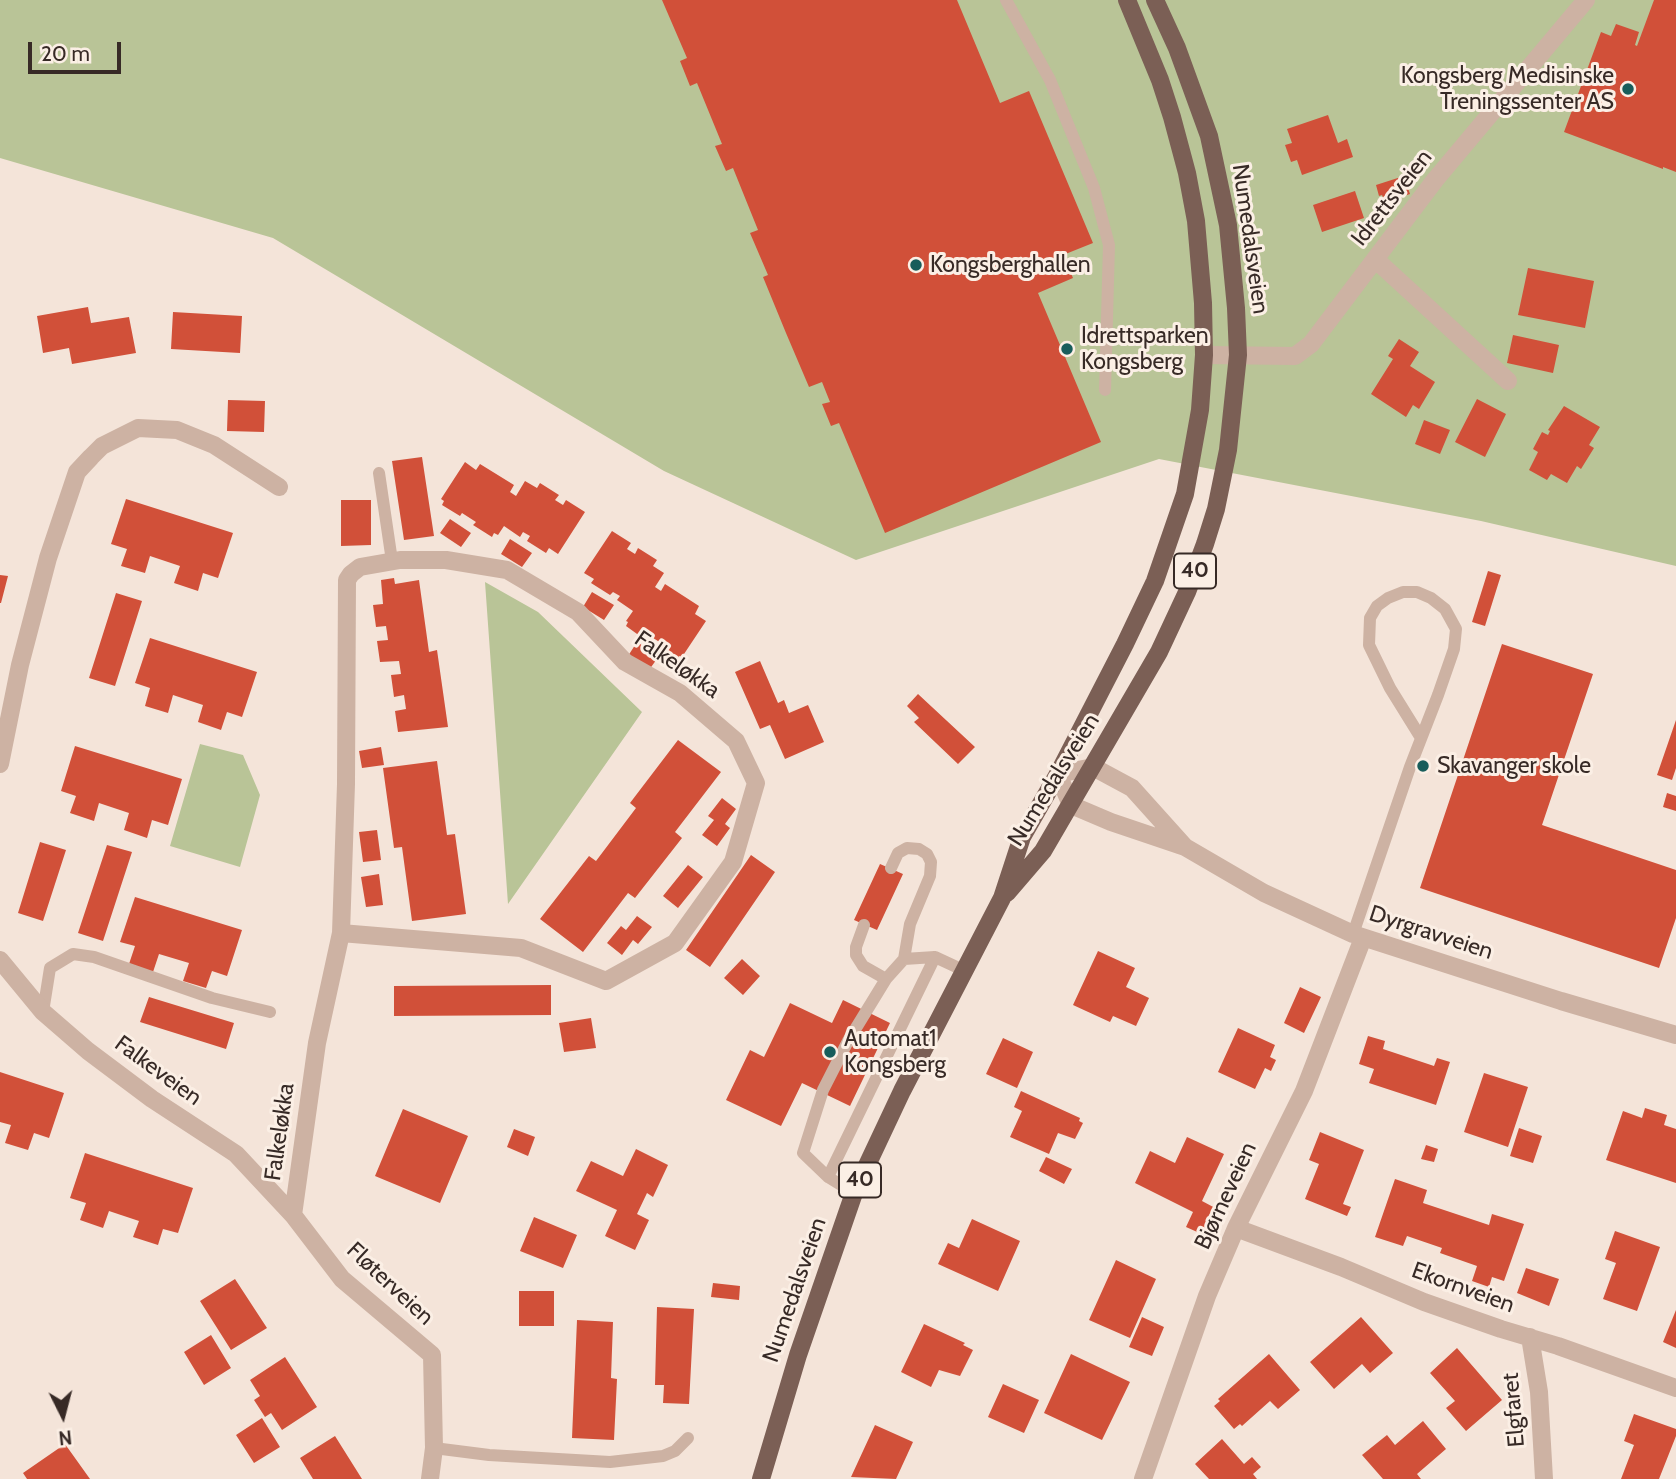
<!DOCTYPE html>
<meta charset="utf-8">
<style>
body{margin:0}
#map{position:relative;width:1676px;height:1479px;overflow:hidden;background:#f4e4d9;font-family:Cabin,sans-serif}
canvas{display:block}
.north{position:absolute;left:28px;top:1381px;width:70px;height:70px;-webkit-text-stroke:5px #fbefe5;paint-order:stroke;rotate:174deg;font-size:19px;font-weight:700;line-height:28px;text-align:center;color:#372a26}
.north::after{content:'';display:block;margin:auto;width:24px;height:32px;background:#372a26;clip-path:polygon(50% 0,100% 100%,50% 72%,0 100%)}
.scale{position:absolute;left:28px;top:42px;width:93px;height:32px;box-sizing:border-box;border:4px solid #372a26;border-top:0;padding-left:9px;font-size:21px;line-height:24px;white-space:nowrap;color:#372a26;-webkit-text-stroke:5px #fbefe5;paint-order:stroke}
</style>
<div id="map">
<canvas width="1676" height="1479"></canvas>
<div class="north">N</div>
<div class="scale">20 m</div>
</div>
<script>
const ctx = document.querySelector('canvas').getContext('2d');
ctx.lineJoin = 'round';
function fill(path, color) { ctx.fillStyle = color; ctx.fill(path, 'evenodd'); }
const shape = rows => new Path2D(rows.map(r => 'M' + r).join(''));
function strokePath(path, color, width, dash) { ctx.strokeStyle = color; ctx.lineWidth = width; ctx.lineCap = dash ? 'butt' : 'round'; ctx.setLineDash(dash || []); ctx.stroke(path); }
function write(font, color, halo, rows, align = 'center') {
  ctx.font = font + ' Cabin,sans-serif'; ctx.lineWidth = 6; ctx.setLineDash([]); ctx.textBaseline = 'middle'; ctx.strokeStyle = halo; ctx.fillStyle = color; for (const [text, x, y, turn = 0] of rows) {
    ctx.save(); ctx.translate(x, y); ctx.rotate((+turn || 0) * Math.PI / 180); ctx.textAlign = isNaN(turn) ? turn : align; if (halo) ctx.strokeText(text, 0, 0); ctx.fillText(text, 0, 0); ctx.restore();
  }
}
fill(shape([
 [0,0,1676,0,1676,566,1481,521,1159,459,856,560,664,471,273,238,0,158],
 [485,582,538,612,642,712,508,904],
 [200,744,243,755,260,795,240,867,170,846]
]), '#b9c497');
fill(shape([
 [662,0,957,0,1000,103,1029,91,1093,243,1063,255,1073,278,1038,293,1101,442,885,533,839,423,831,426,822,404,830,402,822,382,809,387,786,333,763,277,768,275,750,233,758,230,733,168,726,171,715,146,722,144,697,83,690,86,680,61,687,58],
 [1654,0,1676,0,1676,172,1663,167,1663,169,1564,132,1601,32,1611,36,1616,24,1639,32,1635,45,1637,46],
 [1328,115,1338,143,1347,139,1353,157,1302,175,1297,160,1291,162,1285,145,1292,143,1287,129],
 [1404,176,1410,194,1385,202,1382,195,1379,196,1376,185],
 [1355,191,1364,218,1322,232,1313,205],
 [1528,268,1594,281,1585,328,1518,315],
 [88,307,91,323,129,317,136,353,72,364,69,348,43,353,37,316],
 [173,312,242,316,240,353,171,349],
 [1513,335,1559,345,1553,373,1507,363],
 [1399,339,1419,352,1410,366,1435,382,1419,409,1413,405,1406,417,1371,394,1393,359,1388,356],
 [1477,399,1506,414,1485,457,1455,442],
 [228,400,265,401,264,432,227,431],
 [1564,406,1600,427,1589,445,1594,448,1581,469,1577,466,1567,483,1551,474,1547,480,1529,470,1538,452,1533,449,1542,432,1548,435,1550,431,1548,430],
 [1424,420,1450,430,1440,454,1415,444],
 [422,457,434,536,404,540,392,461],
 [465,462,476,470,480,464,514,485,510,492,516,496,525,481,537,488,540,483,559,495,555,500,563,505,566,500,585,512,558,554,549,548,546,553,527,541,530,536,523,532,520,537,504,526,498,535,494,533,492,537,473,525,476,522,462,513,460,516,442,505,444,501,441,499],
 [126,499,233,533,218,578,203,573,198,591,174,583,180,566,150,556,145,573,121,566,127,549,111,544],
 [341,500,371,500,371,545,341,546],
 [450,519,471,533,461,547,440,533],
 [612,531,631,543,627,549,635,554,638,548,657,560,653,566,664,573,655,587,661,591,665,584,699,606,695,614,706,621,682,657,679,656,677,660,658,648,661,643,647,634,644,639,626,626,628,622,626,621,633,611,617,600,620,596,613,592,610,595,591,583,594,579,584,573],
 [510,539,532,553,522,567,501,554],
 [1488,571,1501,575,1485,626,1472,622],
 [0,575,8,576,1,603,0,603],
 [394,578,395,584,419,580,429,652,437,650,448,727,398,732,395,711,406,709,404,695,394,697,391,675,401,674,399,661,380,662,377,641,388,640,386,626,376,627,373,605,383,604,381,580],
 [592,592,614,605,604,620,583,607],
 [116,593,142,601,115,686,89,678],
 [150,638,257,672,242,717,227,712,221,730,198,722,203,705,173,695,168,713,145,706,150,688,135,683],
 [637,642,659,656,649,670,628,656],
 [1502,644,1593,674,1542,825,1676,870,1676,918,1659,968,1420,888],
 [760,661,778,703,784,700,789,713,808,705,824,742,785,759,770,725,760,729,735,672],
 [918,694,975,747,958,764,914,722,919,718,907,706],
 [1676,720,1676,768,1672,780,1657,775],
 [678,740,721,772,675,832,682,838,635,898,628,893,583,952,540,919,589,856,596,861,636,808,630,803],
 [75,746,182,779,168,825,152,820,147,838,124,830,129,813,99,803,94,821,70,813,76,796,61,791],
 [381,747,384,765,362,768,359,751],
 [437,761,447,835,455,834,466,914,412,921,402,847,394,848,383,768],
 [1667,793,1676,796,1676,811,1663,807],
 [722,798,736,809,725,824,730,828,717,846,702,835,714,820,708,816],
 [377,830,381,860,363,862,359,832],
 [40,842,66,850,43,921,18,913],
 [107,845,132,852,103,941,78,933],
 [751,855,775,872,710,967,686,950],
 [880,864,903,874,877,930,854,920],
 [688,865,703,877,678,908,663,896],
 [379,874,383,905,366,907,361,877],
 [135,897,242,930,227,976,212,971,206,988,183,981,189,963,159,954,153,972,129,964,135,946,120,942],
 [637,916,652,927,638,944,633,940,622,955,607,943,621,926,626,930],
 [1098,951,1135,968,1126,987,1149,998,1136,1026,1113,1016,1110,1022,1073,1005],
 [742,959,760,976,743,995,724,978],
 [551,985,551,1015,394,1016,394,986],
 [1300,987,1321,997,1304,1033,1284,1023],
 [149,997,234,1023,226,1049,140,1022],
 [843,1000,890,1023,850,1106,802,1083,781,1126,726,1100,750,1050,764,1057,790,1003,832,1023],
 [591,1018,596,1048,564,1052,559,1023],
 [1238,1028,1275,1045,1270,1057,1276,1060,1271,1071,1265,1068,1255,1089,1218,1072],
 [1368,1036,1385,1041,1383,1049,1434,1066,1437,1058,1450,1062,1436,1105,1369,1083,1374,1069,1359,1064],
 [1003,1038,1033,1052,1017,1088,986,1074],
 [0,1072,64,1093,49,1138,34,1133,28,1150,5,1143,11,1125,0,1122],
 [1484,1073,1528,1087,1508,1147,1464,1132],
 [1021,1091,1080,1118,1079,1121,1083,1123,1075,1139,1058,1133,1049,1154,1010,1137,1022,1111,1014,1107],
 [1645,1108,1667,1115,1664,1125,1676,1129,1676,1183,1606,1160,1623,1111,1642,1118],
 [403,1109,468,1136,440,1203,375,1176],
 [1519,1128,1542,1136,1533,1163,1510,1156],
 [514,1129,535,1137,528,1156,507,1147],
 [1320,1132,1364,1150,1343,1204,1351,1207,1347,1216,1305,1199,1319,1164,1309,1160],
 [1187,1137,1224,1154,1202,1201,1217,1209,1204,1235,1186,1227,1193,1212,1135,1183,1150,1151,1175,1163],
 [1426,1145,1438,1149,1434,1162,1421,1159],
 [636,1149,668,1165,653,1197,647,1193,637,1214,649,1220,635,1250,605,1236,617,1210,576,1191,591,1161,623,1176],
 [85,1153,193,1188,178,1233,163,1229,158,1245,133,1237,139,1221,109,1211,103,1228,80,1220,86,1203,70,1198],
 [1046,1157,1072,1169,1064,1184,1039,1171],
 [1395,1179,1427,1190,1423,1203,1489,1225,1492,1214,1524,1224,1504,1281,1492,1277,1489,1287,1472,1281,1477,1266,1440,1253,1442,1248,1407,1236,1403,1246,1375,1237],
 [534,1217,577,1235,563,1268,520,1251],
 [972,1219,1020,1241,998,1291,938,1264,948,1243,959,1248],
 [1615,1231,1660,1247,1637,1311,1603,1299,1616,1263,1605,1259],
 [1116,1260,1156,1279,1130,1338,1089,1320],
 [1526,1268,1559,1279,1549,1306,1517,1293],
 [235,1279,267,1328,231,1350,200,1301],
 [713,1283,740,1286,739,1300,711,1297],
 [519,1291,554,1291,554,1326,519,1326],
 [657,1307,694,1309,689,1404,663,1403,664,1385,655,1385],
 [1676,1310,1676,1348,1663,1342],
 [1142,1317,1164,1327,1152,1356,1129,1347],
 [1361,1317,1393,1353,1370,1373,1362,1364,1334,1389,1310,1362],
 [577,1320,613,1322,611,1378,617,1379,614,1440,572,1438],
 [924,1324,965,1343,963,1345,973,1350,960,1376,939,1370,931,1387,901,1372],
 [211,1335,231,1368,204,1385,184,1352],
 [1457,1348,1502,1400,1466,1431,1446,1408,1455,1401,1430,1373],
 [1071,1354,1130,1382,1102,1440,1044,1413],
 [1269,1354,1300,1390,1278,1409,1270,1401,1242,1426,1240,1424,1234,1429,1214,1406,1220,1401,1218,1399],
 [285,1357,317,1407,282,1430,271,1413,265,1417,254,1400,260,1396,250,1380],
 [1003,1384,1039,1400,1024,1433,988,1417],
 [1634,1414,1676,1429,1676,1436,1659,1479,1621,1479,1634,1445,1624,1441],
 [262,1418,280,1447,254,1463,236,1435],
 [1423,1421,1446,1449,1417,1474,1421,1479,1383,1479,1362,1455,1387,1435,1395,1445],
 [875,1425,913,1442,896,1479,851,1477],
 [335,1436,362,1479,313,1479,300,1458],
 [1222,1439,1244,1464,1252,1457,1261,1467,1253,1474,1257,1479,1209,1479,1195,1464],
 [65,1444,90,1479,27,1479,23,1473]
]), '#d15039');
strokePath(shape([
 [1006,0,1050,80,1094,188,1109,245,1105,390],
 [379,473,392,561],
 [891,868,898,853,907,848,919,849,927,854,931,862,930,876,910,924,904,959],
 [864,925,856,947,856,955,863,966,886,979],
 [1353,934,1410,767,1438,695,1454,649,1456,629,1445,609,1431,598,1417,592,1403,592,1388,598,1377,606,1370,618,1369,645,1390,688,1421,738],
 [935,957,963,970],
 [43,1012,50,968,73,954,94,957,212,998,270,1012],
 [828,1177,935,957,904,959,886,979,848,1041,823,1090,803,1153,828,1177,854,1193],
 [434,1448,489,1455,610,1462,663,1456,675,1451,688,1438]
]), '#cdb2a3', 12);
strokePath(shape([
 [1376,260,1508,381],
 [1204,355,1295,356,1311,344,1435,180,1586,0],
 [0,764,20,665,48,558,77,472,91,457,102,446,138,428,177,430,214,445,279,487],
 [1185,847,1132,788,1093,767,1058,774,1071,805,1111,822,1185,847,1264,893,1353,934,1561,1001,1676,1035],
 [0,960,43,1012,88,1051,152,1099,236,1154,293,1215,342,1279,432,1355,434,1448,430,1479],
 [293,1215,317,1043,341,933,346,784,347,580,351,574,360,567,400,560,446,560,507,570,578,612,625,662,680,693,736,741,756,783,733,862,675,943,606,981,521,948,341,933],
 [1236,1228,1341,1267,1424,1302,1501,1329,1558,1346,1676,1388],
 [1530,1337,1539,1392,1544,1479],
 [1143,1479,1207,1296,1236,1228,1304,1091,1363,938]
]), '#cdb2a3', 18);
strokePath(shape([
 [1007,893,1043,851,1159,652,1187,592,1205,544,1216,509,1228,450,1238,355,1236,308,1228,225,1209,136,1177,48,1155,0],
 [761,1479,798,1355,854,1193,902,1091,1002,898,1022,837,1058,774,1125,644,1155,581,1185,494,1200,410,1204,355,1203,303,1196,221,1187,173,1172,117,1160,80,1127,0]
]), '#7b5f55', 18);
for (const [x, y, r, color] of [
 [1628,89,7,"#185d5b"],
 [916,265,7,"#185d5b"],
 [1067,349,7,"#185d5b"],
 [1423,766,7,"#185d5b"],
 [830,1052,7,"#185d5b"]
]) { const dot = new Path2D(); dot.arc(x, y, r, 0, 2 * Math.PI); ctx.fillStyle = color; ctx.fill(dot); strokePath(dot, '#fbefe5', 2.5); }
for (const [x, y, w] of [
 [1195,571,42],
 [860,1180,42]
]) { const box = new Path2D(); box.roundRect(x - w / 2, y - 17.5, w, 35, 5); ctx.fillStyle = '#fbefe5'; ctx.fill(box); strokePath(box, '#372a26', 2); }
write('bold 21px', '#372a26', null, [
 ["40",1195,571],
 ["40",860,1180]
]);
write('23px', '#372a26', '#fbefe5', [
 ["Kongsberg Medisinske",1614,76,"right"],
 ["Treningssenter AS",1614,102,"right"],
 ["Kongsberghallen",930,265],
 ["Idrettsparken",1081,336],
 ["Kongsberg",1081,362],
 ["Skavanger skole",1437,766],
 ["Automat1",844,1039],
 ["Kongsberg",844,1065]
], 'left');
write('23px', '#372a26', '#fbefe5', [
 ["Idrettsveien",1392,198,-52],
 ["Numedalsveien",1250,239,82],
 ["Falkeløkka",677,665,35],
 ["Numedalsveien",1054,780,-58],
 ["Dyrgravveien",1431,933,18],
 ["Falkeveien",158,1071,36],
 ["Falkeløkka",280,1132,-82],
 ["Bjørneveien",1226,1196,-65],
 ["Fløterveien",390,1284,43],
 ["Ekornveien",1463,1288,20],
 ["Numedalsveien",795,1290,-71],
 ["Elgfaret",1514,1410,-95]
]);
</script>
